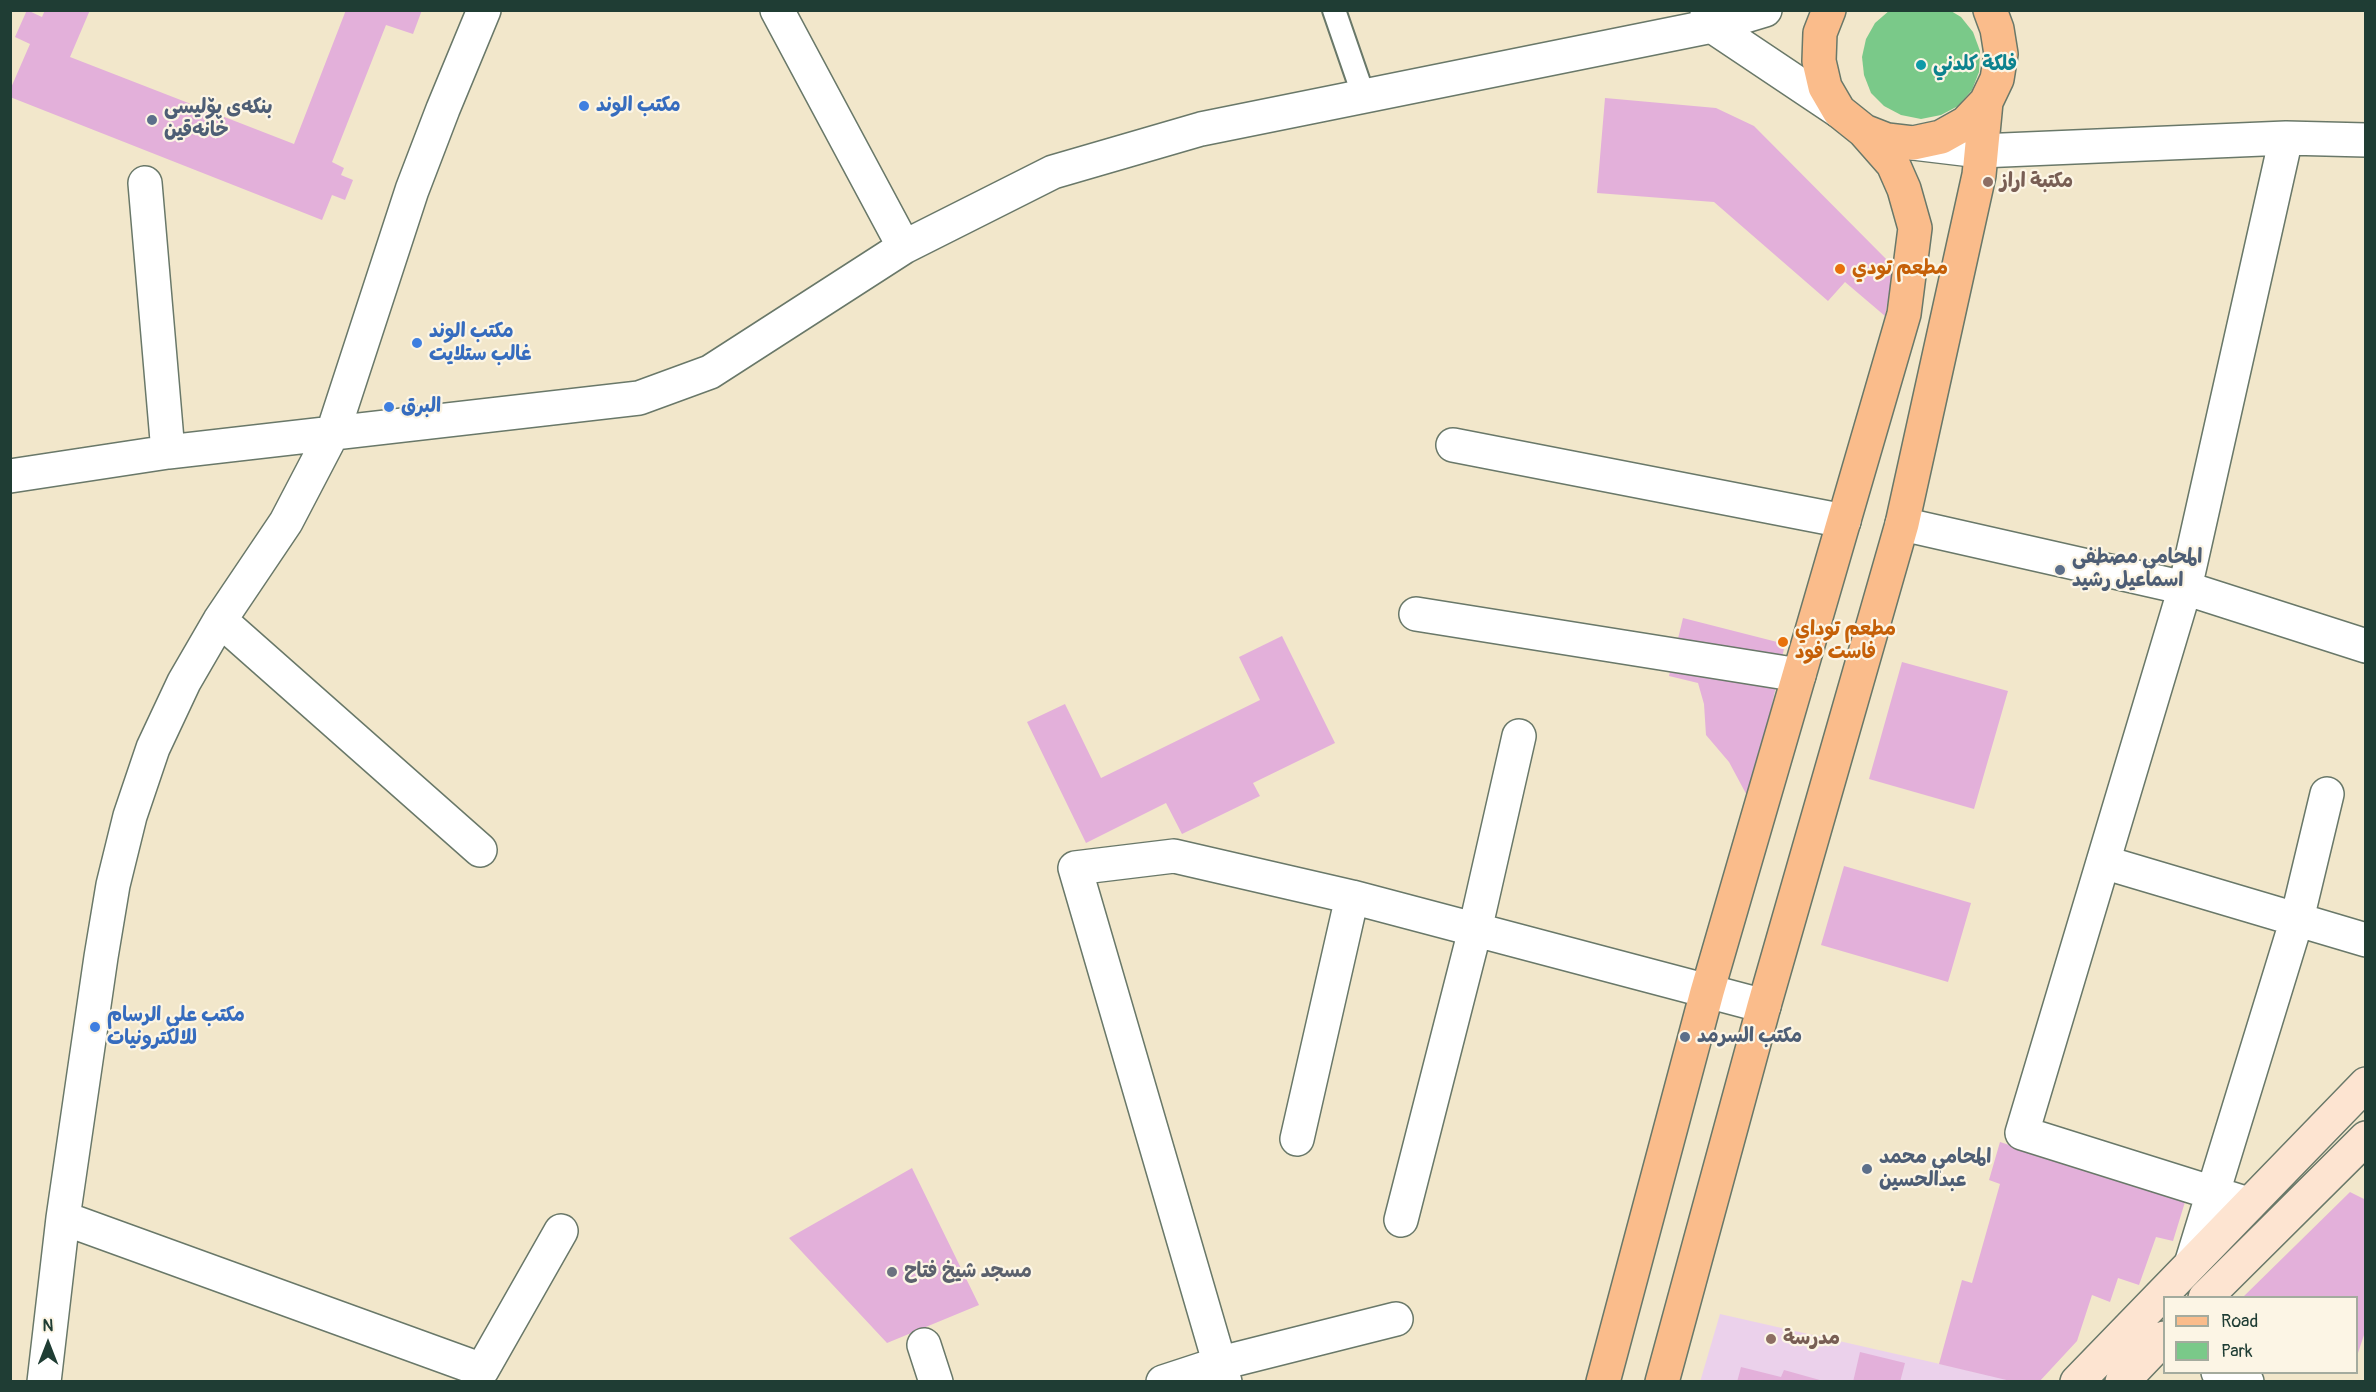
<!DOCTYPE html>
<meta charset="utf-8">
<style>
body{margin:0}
#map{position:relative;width:2376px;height:1392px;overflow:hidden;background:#f2e7cb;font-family:Pangolin,sans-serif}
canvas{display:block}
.frame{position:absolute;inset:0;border:12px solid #1f3d34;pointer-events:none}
.legend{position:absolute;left:2163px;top:1296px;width:195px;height:78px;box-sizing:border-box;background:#fcf5e5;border:2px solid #a4ab9e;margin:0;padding:8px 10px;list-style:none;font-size:18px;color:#1f3d34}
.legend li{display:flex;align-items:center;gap:12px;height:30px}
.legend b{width:30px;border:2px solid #a4ab9e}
.north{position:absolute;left:18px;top:1314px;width:60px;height:60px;-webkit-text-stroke:4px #fcf5e5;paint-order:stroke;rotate:0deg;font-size:16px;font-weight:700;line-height:24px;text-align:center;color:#1f3d34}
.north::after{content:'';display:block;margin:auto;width:21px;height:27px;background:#1f3d34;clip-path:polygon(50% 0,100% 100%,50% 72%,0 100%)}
</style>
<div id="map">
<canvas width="2376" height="1392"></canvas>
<div class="frame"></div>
<ul class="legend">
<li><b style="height:8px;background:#fabc8b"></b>Road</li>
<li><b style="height:16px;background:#7ac989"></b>Park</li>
</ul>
<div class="north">N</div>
</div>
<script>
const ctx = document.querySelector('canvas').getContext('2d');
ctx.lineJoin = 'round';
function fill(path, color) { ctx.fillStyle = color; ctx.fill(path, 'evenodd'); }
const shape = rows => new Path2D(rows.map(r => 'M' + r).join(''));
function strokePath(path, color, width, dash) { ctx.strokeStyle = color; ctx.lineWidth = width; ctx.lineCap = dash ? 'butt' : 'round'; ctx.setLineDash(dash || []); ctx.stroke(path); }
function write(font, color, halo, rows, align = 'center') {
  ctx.font = font + ' Pangolin,"Playpen Sans Arabic",sans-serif'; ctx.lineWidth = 4.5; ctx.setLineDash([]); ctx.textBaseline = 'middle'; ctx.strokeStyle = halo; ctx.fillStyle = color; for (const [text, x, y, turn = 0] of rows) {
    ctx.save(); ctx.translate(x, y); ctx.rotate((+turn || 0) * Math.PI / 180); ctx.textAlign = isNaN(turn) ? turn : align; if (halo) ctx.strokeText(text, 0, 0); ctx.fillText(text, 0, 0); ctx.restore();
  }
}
fill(shape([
 [1720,1314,2015,1381,1700,1382]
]), '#ebd1eb');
fill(shape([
 [1890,10,1951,11,1961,17,1973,32,1980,51,1979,72,1972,90,1958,106,1941,115,1921,119,1901,115,1884,106,1871,93,1864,75,1862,57,1866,39,1875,23]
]), '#7ac989');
fill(shape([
 [27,10,42,17,45,10,90,10,70,57,294,144,346,10,422,10,413,34,386,25,332,162,344,168,341,175,353,180,345,200,332,195,322,220,10,97,10,90,30,44,15,37],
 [1605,98,1716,108,1754,126,1894,267,1885,316,1845,282,1828,301,1714,202,1597,193],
 [1683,618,1785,644,1751,803,1729,762,1706,735,1704,704,1698,683,1669,676],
 [1282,636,1335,743,1253,783,1260,796,1182,834,1166,803,1086,843,1027,722,1065,704,1101,778,1260,700,1239,657],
 [1902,662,2008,691,1974,809,1869,779],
 [1844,866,1971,903,1948,982,1821,945],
 [2000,1142,2185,1202,2173,1241,2156,1237,2139,1285,2118,1278,2110,1302,2092,1295,2077,1341,2039,1382,2015,1382,1939,1364,1962,1280,1972,1283,2000,1184,1989,1180],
 [912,1168,979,1305,887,1343,789,1238],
 [2350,1192,2366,1200,2366,1329,2357,1356,2356,1298,2242,1298],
 [1860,1352,1905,1363,1900,1382,1853,1382],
 [1741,1367,1781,1377,1784,1370,1827,1382,1737,1382]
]), '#e3b0da');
const service = shape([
 [1334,10,1364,97]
]);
const minor = shape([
 [777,10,904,247],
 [1707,14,1712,26,1839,111],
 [1913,143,1980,151,2286,138,2366,140],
 [145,183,168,452],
 [1453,445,1844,521],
 [10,476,168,452,639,398,710,372,904,247,1053,172,1201,129,1712,26,1765,10],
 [1902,524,2185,588,2366,646],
 [1416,614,1799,675],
 [220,620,480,850],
 [2103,862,2366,940],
 [1297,1139,1352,897],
 [2248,1204,2022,1133,2185,588,2286,138],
 [63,1218,482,1370,561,1231],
 [1401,1220,1475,930,1519,736],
 [2192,1261,2297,919,2327,794],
 [924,1345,936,1382],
 [2218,1372,2247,1382],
 [44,1382,63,1218,101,957,113,885,130,816,153,748,184,682,220,620,286,522,333,432,412,190,443,109,484,10],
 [1163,1382,1221,1363,1396,1319],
 [1225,1382,1075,868,1174,856,1352,897,1764,1006]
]);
const secondary = shape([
 [2205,1298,2366,1138],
 [2077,1382,2366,1084],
 [2122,1382,2164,1338]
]);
const primary = shape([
 [1829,10,1820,33,1819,61,1825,87,1839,111,1864,131,1887,140,1913,143,1941,137,1966,123,1986,102,1997,79,2001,54,1997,29,1990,10],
 [1603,1382,1707,992,1904,314,1915,228,1904,189,1893,164,1864,131],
 [1662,1382,1764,1006,1902,524,1979,175,1986,102]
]);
strokePath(service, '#697869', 26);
strokePath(minor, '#697869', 36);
strokePath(secondary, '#697869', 36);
strokePath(primary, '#697869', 36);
strokePath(service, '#fff', 22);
strokePath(minor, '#fff', 33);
strokePath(secondary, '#fde4d1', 33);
strokePath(primary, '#fabc8b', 33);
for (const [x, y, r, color] of [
 [1921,65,6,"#0f9aa8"],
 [584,106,6,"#3f7fe0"],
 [152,120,6,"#5c6f8a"],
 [1988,182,6,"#8d6e63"],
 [1840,269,6,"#e8710a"],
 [417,343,6,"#3f7fe0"],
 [389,407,6,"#3f7fe0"],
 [2060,570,6,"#5c6f8a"],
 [1783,642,6,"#e8710a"],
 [95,1027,6,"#3f7fe0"],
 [1685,1037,6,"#5c6f8a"],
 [1867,1169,6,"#5c6f8a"],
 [892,1272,6,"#6b7280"],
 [1771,1339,6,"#8d6e63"]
]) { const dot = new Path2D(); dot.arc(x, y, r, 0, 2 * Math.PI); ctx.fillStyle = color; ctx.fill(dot); strokePath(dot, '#fcf5e5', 2); }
write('bold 20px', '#0d838f', '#fcf5e5', [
 ["فلكة كلدني",1933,65]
], 'left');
write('bold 20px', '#366cbe', '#fcf5e5', [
 ["مكتب الوند",596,106],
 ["مكتب الوند",429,332],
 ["غالب ستلايت",429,355],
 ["البرق",401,407],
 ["مكتب علي الرسام",107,1016],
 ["للالكترونيات",107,1039]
], 'left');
write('bold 20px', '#4e5e75', '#fcf5e5', [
 ["بنکەی پۆلیسی",164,108],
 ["خانەقین",164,131],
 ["المحامي مصطفى",2072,558],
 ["اسماعيل رشيد",2072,581],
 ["مكتب السرمد",1697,1037],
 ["المحامي محمد",1879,1158],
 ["عبدالحسين",1879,1181]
], 'left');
write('bold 20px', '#785e54', '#fcf5e5', [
 ["مكتبة اراز",2000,182],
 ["مدرسة",1783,1339]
], 'left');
write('bold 20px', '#c56008', '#fcf5e5', [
 ["مطعم تودي",1852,269],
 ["مطعم توداي",1795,630],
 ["فاست فود",1795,653]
], 'left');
write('bold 20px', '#5b616d', '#fcf5e5', [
 ["مسجد شيخ فتاح",904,1272]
], 'left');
</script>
